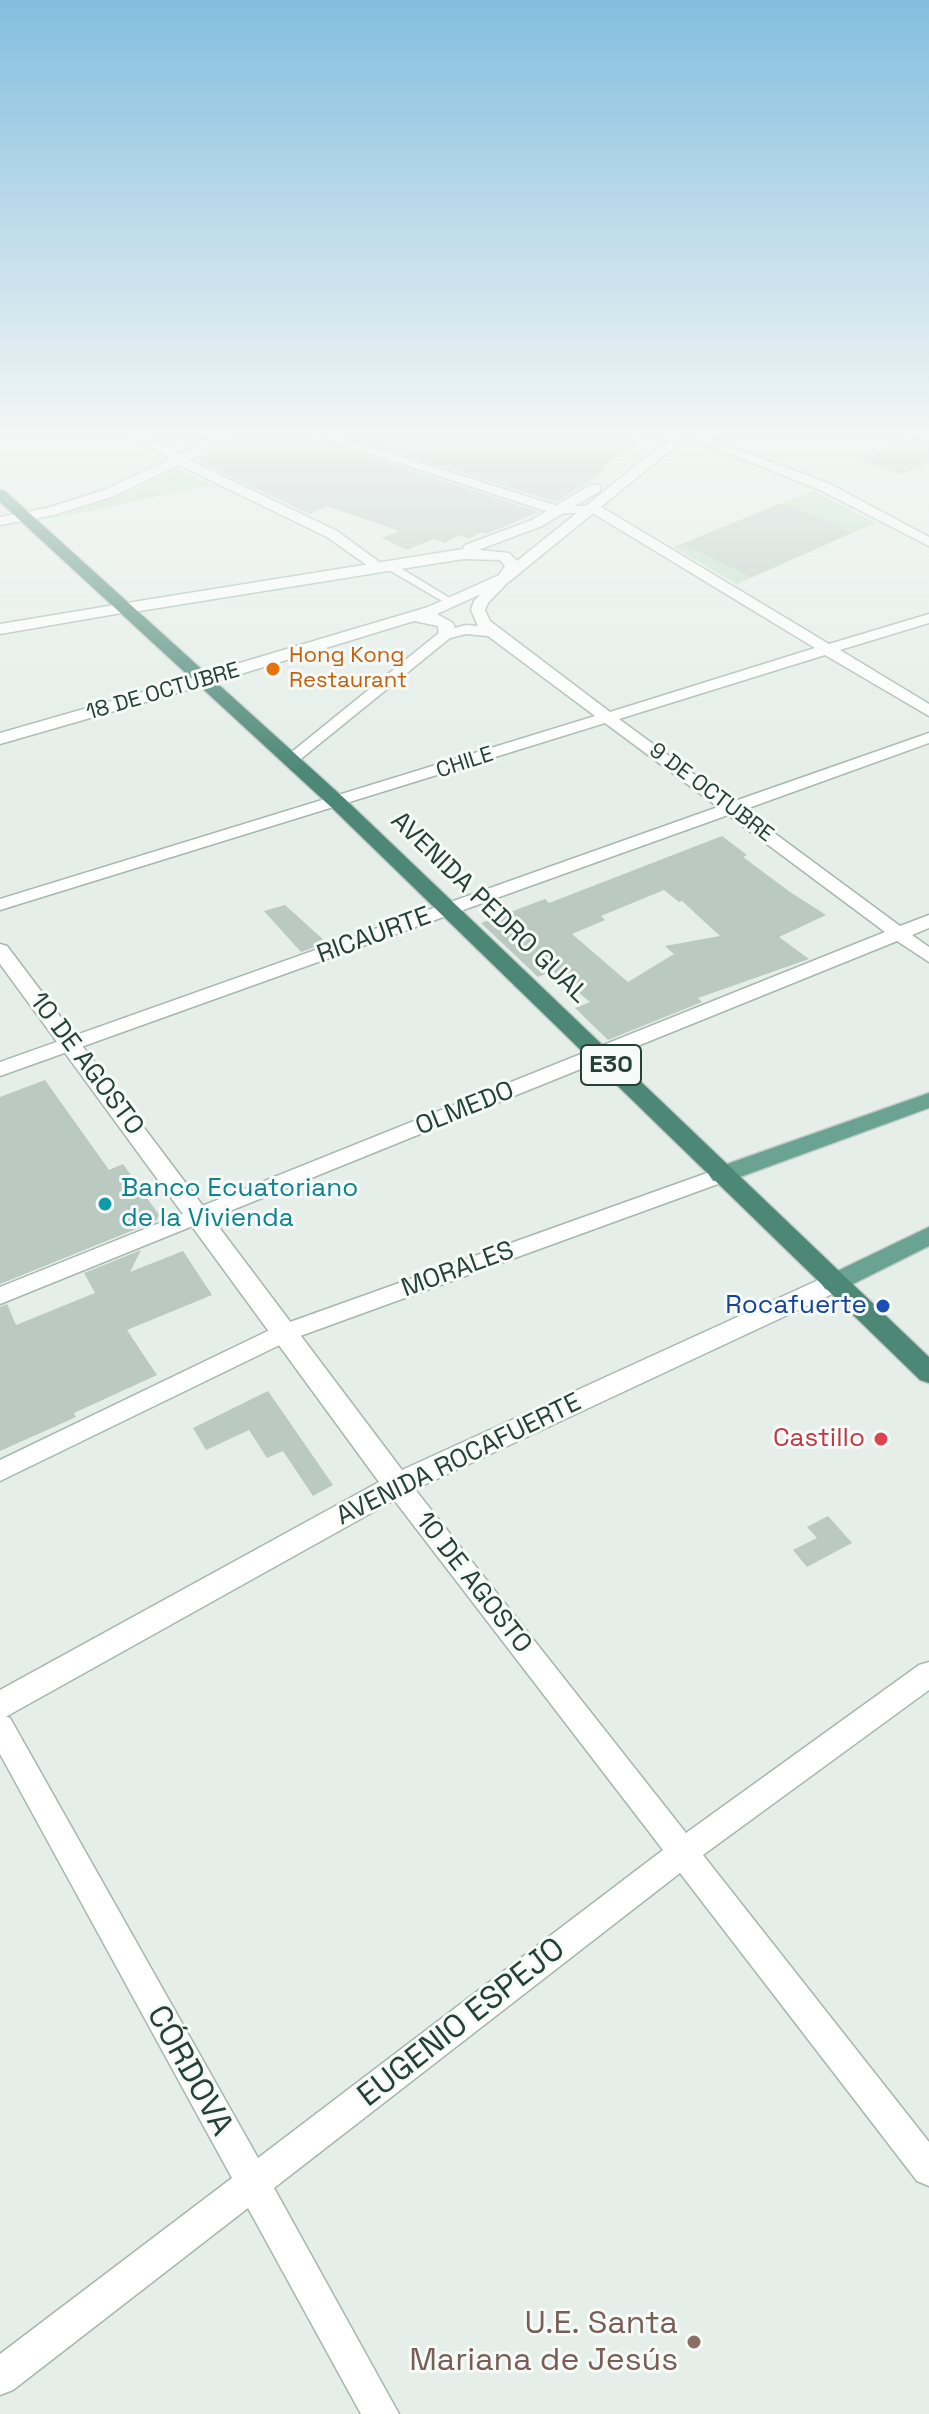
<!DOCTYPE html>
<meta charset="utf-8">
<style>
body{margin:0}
canvas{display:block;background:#e5eee9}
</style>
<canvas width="929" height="2414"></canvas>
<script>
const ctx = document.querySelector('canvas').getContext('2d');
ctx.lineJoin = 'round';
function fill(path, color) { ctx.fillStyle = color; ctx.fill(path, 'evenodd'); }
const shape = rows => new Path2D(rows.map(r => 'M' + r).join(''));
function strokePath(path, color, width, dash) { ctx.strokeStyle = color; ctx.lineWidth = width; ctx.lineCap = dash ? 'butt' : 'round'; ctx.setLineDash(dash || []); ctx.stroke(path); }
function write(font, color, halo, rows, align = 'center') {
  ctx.font = font + ' "Space Grotesk",sans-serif'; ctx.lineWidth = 6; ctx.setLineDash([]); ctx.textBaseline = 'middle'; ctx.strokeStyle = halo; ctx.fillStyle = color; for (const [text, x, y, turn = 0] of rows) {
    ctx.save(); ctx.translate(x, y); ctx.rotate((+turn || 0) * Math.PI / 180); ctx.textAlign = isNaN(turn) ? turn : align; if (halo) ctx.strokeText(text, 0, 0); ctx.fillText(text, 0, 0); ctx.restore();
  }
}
fill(shape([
 [178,469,212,485,52,519,131,491],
 [813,491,875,523,737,584,673,547]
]), '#bedfc5');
fill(shape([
 [243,435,311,435,313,438,539,512,486,534,481,532,469,539,459,535,445,543,434,539,407,550,382,538,399,531,327,506,310,514,197,461],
 [340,435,612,435,638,440,606,466,602,472,605,472,556,502],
 [916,437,929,442,929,462,902,475,858,461],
 [782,503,852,533,752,577,682,544],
 [722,836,747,855,743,857,790,892,826,915,779,937,809,959,698,998,702,1002,608,1040,575,1008,590,1002,553,971,538,977,481,923,545,899,549,903],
 [664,890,679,902,682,901,720,936,665,946,674,954,628,982,572,934,605,920,601,916],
 [285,905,327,943,301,952,264,911],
 [45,1080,109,1170,123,1164,159,1215,156,1221,0,1284,0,1097],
 [141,1250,130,1272,183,1251,212,1295,127,1330,157,1375,74,1413,76,1417,0,1451,0,1307,7,1304,16,1325,95,1293,84,1273],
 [268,1391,333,1485,313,1496,283,1451,267,1458,249,1430,206,1450,193,1428],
 [828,1516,852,1543,807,1567,793,1550,817,1538,807,1527]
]), '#bac9c2');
const pedestrian = shape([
 [384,563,392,563,458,603,449,605,384,567,384,563]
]);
const minor = shape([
 [129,435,144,435,181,454,217,435,231,435,189,460,337,531,386,567,379,571,374,570,327,537,179,465,114,496,54,515,0,525,0,517,47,508,104,490,171,459,129,435],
 [314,435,331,435,561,507,598,505,829,644,929,614,929,623,840,650,929,704,929,716,825,655,619,719,732,802,929,733,929,743,743,810,900,926,929,915,929,928,912,935,929,947,929,962,897,941,0,1304,0,1287,885,932,728,815,0,1076,0,1062,718,807,605,723,0,910,0,899,595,716,488,636,466,634,450,638,297,762,291,764,283,759,440,632,466,625,478,626,471,610,474,601,500,575,505,574,512,578,488,603,485,610,490,621,610,712,815,648,591,512,555,514,314,435],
 [682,435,698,435,828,483,929,537,929,546,818,489,682,435],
 [721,1168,729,1170,732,1175,729,1180,292,1339,0,1481,0,1460,276,1327,721,1168],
 [397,1475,406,1478,686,1833,919,1665,929,1662,929,1690,703,1855,929,2142,929,2186,917,2181,680,1873,274,2188,399,2414,361,2414,248,2208,13,2390,0,2395,0,2354,232,2178,0,1754,0,1714,10,1718,258,2158,663,1850,388,1492,384,1485,388,1478,397,1475]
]);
const tertiary = shape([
 [127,603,135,608,133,611,0,634,0,624,127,603],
 [202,675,208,676,210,680,208,684,0,744,0,733,202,675],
 [0,944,7,946,402,1470,825,1277,834,1274,843,1277,847,1283,843,1289,407,1493,0,1720,0,1690,379,1482,0,964,0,944]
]);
const secondary = shape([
 [674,435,689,435,510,581,437,614,453,623,456,631,451,638,439,638,438,626,414,621,208,684,196,684,194,680,196,676,428,607,499,575,505,566,500,560,463,559,127,613,119,608,127,603,463,549,465,545,532,520,590,485,600,485,600,491,542,526,478,550,509,553,517,561,674,435]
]);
const primary = shape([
 [929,1093,929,1108,729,1181,713,1181,709,1175,713,1169,929,1093],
 [929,1227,929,1246,843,1289,834,1292,825,1289,821,1283,825,1277,929,1227]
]);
const trunk = shape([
 [0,490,5,491,345,799,929,1357,929,1383,920,1380,331,807,0,502,0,490]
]);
strokePath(pedestrian, '#a7b6b0', 3);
strokePath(minor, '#a7b6b0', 3);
strokePath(tertiary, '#a7b6b0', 3);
strokePath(secondary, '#a3bab1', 3);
strokePath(primary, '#c2cac7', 3);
strokePath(trunk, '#c2cac7', 3);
fill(pedestrian, '#fff');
fill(minor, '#fff');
fill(tertiary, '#fff');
fill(secondary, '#fff');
fill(primary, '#6aa391');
fill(trunk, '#4d8876');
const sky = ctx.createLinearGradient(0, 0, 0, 772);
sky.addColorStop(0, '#84bedf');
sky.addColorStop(0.56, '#f3f7f5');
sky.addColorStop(1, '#f3f7f500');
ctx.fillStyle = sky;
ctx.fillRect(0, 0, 929, 772);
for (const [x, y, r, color] of [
 [273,669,8,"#e8710a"],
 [105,1204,8,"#0f9aa8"],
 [883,1306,8,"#1a4fb4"],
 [881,1439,8,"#e0444e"],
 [694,2342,8,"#8d6e63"]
]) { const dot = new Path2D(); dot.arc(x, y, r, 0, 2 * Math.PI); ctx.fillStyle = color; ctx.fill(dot); strokePath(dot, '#f6faf8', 3); }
write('22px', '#c56008', '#f6faf8', [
 ["Hong Kong",289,656],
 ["Restaurant",289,681]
], 'left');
write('22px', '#244037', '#f6faf8', [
 ["18 DE OCTUBRE",163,692,-16],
 ["CHILE",465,763,-18],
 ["9 DE OCTUBRE",711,793,37]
]);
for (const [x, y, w] of [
 [611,1065,60]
]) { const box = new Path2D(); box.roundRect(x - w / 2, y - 20, w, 40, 6); ctx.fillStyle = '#f6faf8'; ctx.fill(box); strokePath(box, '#244037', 2); }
write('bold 24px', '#244037', null, [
 ["E30",611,1065]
]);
write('26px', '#244037', '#f6faf8', [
 ["AVENIDA PEDRO GUAL",489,908,44],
 ["RICAURTE",374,936,-20],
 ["10 DE AGOSTO",86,1064,53],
 ["OLMEDO",465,1109,-22],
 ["MORALES",458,1270,-20],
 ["AVENIDA ROCAFUERTE",459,1460,-26],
 ["10 DE AGOSTO",473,1583,52]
]);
write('26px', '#0d838f', '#f6faf8', [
 ["Banco Ecuatoriano",121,1189],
 ["de la Vivienda",121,1219]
], 'left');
write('26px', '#164399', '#f6faf8', [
 ["Rocafuerte",867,1306]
], 'right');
write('26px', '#be3a42', '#f6faf8', [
 ["Castillo",865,1439]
], 'right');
write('32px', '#244037', '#f6faf8', [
 ["EUGENIO ESPEJO",462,2023,-38],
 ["CÓRDOVA",189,2071,61]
]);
write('32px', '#785e54', '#f6faf8', [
 ["U.E. Santa",678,2324],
 ["Mariana de Jesús",678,2361]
], 'right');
</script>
